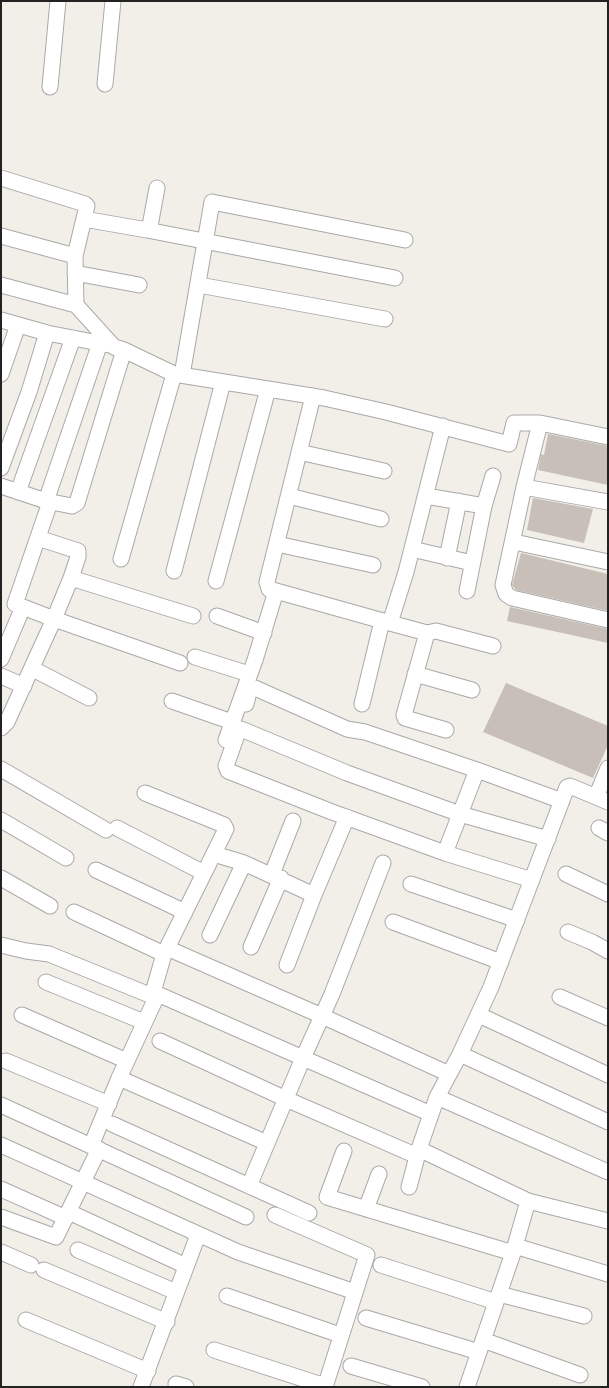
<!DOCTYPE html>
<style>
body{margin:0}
#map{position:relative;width:609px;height:1388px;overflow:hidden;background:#f2efe9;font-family:"Work Sans",sans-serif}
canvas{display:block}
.frame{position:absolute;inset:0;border:2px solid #222;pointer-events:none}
</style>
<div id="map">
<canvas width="609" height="1388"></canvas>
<div class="frame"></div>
</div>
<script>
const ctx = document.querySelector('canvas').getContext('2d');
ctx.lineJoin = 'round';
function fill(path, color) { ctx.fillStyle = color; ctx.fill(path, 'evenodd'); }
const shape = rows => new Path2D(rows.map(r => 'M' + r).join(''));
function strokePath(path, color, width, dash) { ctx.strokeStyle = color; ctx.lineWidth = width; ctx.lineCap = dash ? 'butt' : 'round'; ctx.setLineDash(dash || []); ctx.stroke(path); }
fill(shape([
 [548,434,608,446,608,485,538,470,541,454,544,455],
 [533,498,593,509,584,543,527,530],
 [521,553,608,574,608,611,516,590,512,585],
 [510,607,608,629,608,643,507,621],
 [506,683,608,726,608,745,593,778,483,732]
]), '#c7bfb8');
const minor = shape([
 [105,84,113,1],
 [50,87,58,1],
 [1,178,85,204,87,206,75,256,76,305,114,347,124,350,174,374,324,398,386,412,509,444,514,423,540,423,608,437],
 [84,219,147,230,150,226,157,188],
 [147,230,395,278],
 [1,236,75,256],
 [75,273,139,285],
 [1,285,76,305],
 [199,285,385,319],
 [1,320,47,333,109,345],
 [1,374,18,325],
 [182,375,212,202,405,240],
 [540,423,524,487,503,585,506,594,512,598,608,620],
 [299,452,384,471],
 [1,468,29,392,47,333],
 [1,486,46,501,72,506,77,503,124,350],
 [524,487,608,502],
 [18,492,73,338],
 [289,496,381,519],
 [426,496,484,506],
 [46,501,100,343],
 [38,538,78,551,78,557,71,578,54,619,180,663],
 [514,542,608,562],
 [277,544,373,565],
 [412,549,472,563],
 [447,558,459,501],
 [121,559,174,374],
 [174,571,223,382],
 [71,578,193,616],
 [216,581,268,389],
 [276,591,390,623,406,572,443,426],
 [467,591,484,506,493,476],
 [217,616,264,633],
 [390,623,427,633,404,715,405,718,446,730],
 [427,633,436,631,493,646],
 [195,657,249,674],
 [1,659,23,607],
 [33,669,89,698],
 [415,674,472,690],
 [1,676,24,686],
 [172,701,232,722],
 [246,704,249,692,255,688,347,729,365,732,477,770],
 [362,704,382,621],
 [1,728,7,722,54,619,15,604,48,508],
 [226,740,255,660,276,591,269,589,267,582,313,396],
 [1,769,106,830],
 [596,797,608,768],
 [1,820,66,858],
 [117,828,204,873],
 [599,828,608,833],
 [445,853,477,770,562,801],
 [214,854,244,863,314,895,287,965],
 [96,870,185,912],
 [272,874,293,821],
 [566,874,608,894],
 [1,878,50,906],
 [532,880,445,853,332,812,228,771,226,766,238,732,241,729,347,773,460,814,548,839],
 [411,884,517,920],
 [314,895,347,817],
 [74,912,164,954],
 [393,922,501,962],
 [568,932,592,942,608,951],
 [210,935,244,863],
 [1,945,26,951,49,954,152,996,164,954,226,829,224,825,145,793],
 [251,947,281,878],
 [167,948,322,1016,449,1074],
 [46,982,144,1022],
 [153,992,303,1058,332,994,383,863],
 [152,996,155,1000,119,1078,267,1143],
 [560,997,608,1018],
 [22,1015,127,1061],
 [479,1015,608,1075],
 [160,1041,286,1099,417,1156],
 [460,1054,608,1122],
 [6,1061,109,1104],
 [119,1078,91,1146,246,1217],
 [437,1097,608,1172],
 [1,1105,91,1146],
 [112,1124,309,1213],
 [1,1145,238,1252,355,1292],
 [419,1149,437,1097,460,1054,491,987,567,787,570,786,608,802],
 [344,1151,327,1197,513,1253],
 [249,1186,303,1058,431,1114],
 [409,1187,419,1149,528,1201,513,1253,467,1387],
 [1,1189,66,1218],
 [528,1201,608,1221],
 [366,1209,379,1174],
 [69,1212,186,1266],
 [275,1215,367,1255,325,1387],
 [1,1217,56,1237,99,1149],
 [515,1246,608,1274],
 [78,1250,176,1292],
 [1,1252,31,1265],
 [381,1265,496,1302],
 [44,1270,167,1322],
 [499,1294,584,1316],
 [227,1296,340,1335],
 [366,1318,479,1352],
 [26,1320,148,1371],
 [483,1340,580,1375],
 [214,1350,325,1386],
 [351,1366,422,1387],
 [176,1384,186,1387],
 [141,1387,198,1235]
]);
strokePath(minor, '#a9a9a9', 17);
strokePath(minor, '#fff', 15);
</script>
